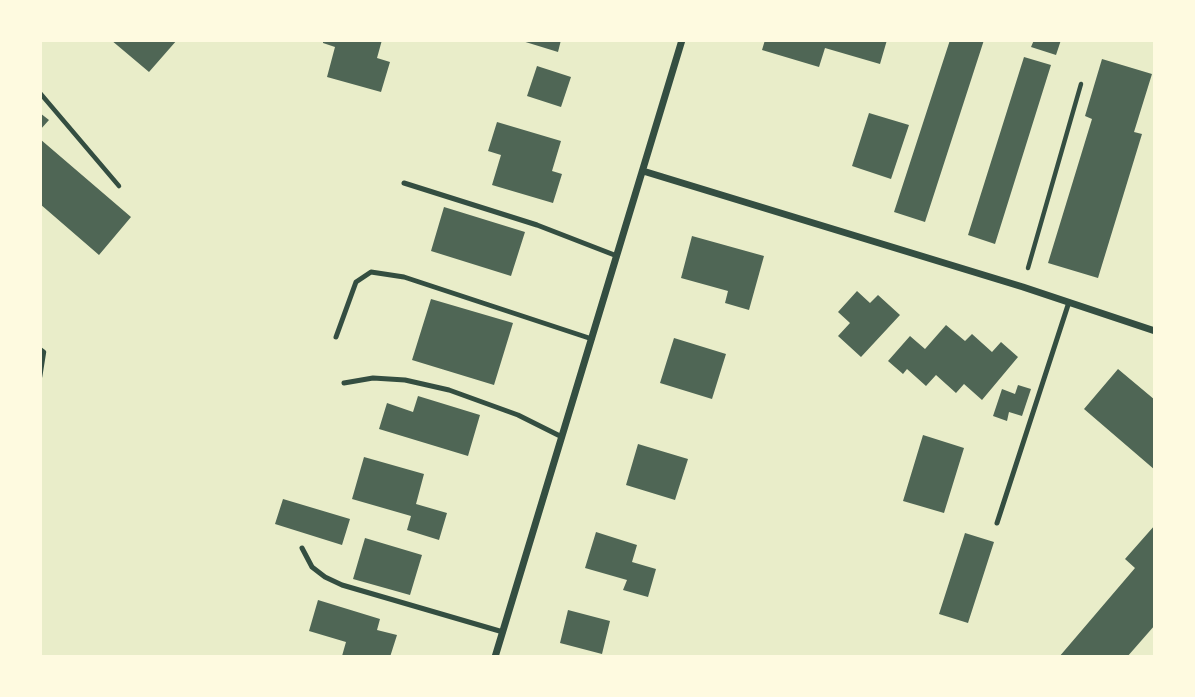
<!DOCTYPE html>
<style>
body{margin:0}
#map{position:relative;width:1195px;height:697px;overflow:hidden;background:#e9edc9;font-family:"Varela Round",sans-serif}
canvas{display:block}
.frame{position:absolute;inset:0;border:42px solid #fefae0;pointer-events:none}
</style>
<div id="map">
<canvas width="1195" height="697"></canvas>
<div class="frame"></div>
</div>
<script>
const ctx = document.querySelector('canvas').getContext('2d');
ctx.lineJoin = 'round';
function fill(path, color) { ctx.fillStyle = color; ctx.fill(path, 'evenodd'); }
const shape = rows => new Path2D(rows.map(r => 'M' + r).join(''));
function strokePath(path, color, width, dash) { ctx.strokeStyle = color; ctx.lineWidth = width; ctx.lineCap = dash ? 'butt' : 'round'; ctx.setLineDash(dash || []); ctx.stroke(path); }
fill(shape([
 [111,40,177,40,149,72],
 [323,40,382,40,377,58,390,62,381,92,327,77,335,47,323,43],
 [519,40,561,40,558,52],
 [765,40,887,40,880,64,825,48,819,67,762,50],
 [950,40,984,40,925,222,894,212],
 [1034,40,1061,40,1056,55,1031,47],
 [1024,57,1051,65,995,244,968,235],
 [1102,59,1152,74,1134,132,1142,134,1098,278,1048,263,1092,119,1085,116],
 [537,66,571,77,561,107,527,96],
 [40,113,49,120,40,130],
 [869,113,909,125,891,179,852,166],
 [497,122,561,141,552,171,562,174,553,203,492,185,501,155,488,151],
 [40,139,131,217,99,255,40,204],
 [444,207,525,232,511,276,431,251],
 [692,236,764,256,749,310,725,303,728,291,681,278],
 [857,291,870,303,878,295,900,315,861,357,838,336,850,323,838,312],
 [431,299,513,323,494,385,412,360],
 [946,325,965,341,972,334,992,352,1001,342,1018,357,982,400,964,384,956,393,936,375,926,386,907,369,903,374,888,361,910,336,925,349],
 [674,338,726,354,712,399,660,383],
 [1118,369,1155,400,1155,470,1084,409],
 [1018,385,1031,389,1022,416,1009,412,1007,421,993,416,1002,389,1015,394],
 [418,396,480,415,468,456,379,429,387,403,413,412],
 [923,435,964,448,944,513,903,501],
 [638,444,688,459,675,500,626,485],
 [364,457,424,474,416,504,447,513,439,540,407,530,411,516,352,499],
 [283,499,350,519,342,545,275,524],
 [1155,525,1155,625,1127,657,1059,657,1135,568,1125,559],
 [596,532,637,545,632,562,656,569,648,597,623,590,627,580,585,568],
 [965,533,994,542,968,623,939,614],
 [365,538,422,555,410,595,353,579],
 [318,600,380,619,377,630,397,635,390,657,342,656,346,642,309,631],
 [568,610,610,621,602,654,560,643]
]), '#4f6655');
strokePath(shape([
 [40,93,119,186],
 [1028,268,1081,84],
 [40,349,44,352,40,377]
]), '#344e41', 4.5);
strokePath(shape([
 [404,183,537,225,617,256],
 [336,337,356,282,371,272,404,277,592,339],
 [344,383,373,378,405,380,449,390,518,415,562,437],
 [997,523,1069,302],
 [302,548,312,567,325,577,342,585,503,632]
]), '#344e41', 5);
strokePath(shape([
 [643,171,1023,287,1155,331],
 [495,657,682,40]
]), '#344e41', 7);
</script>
